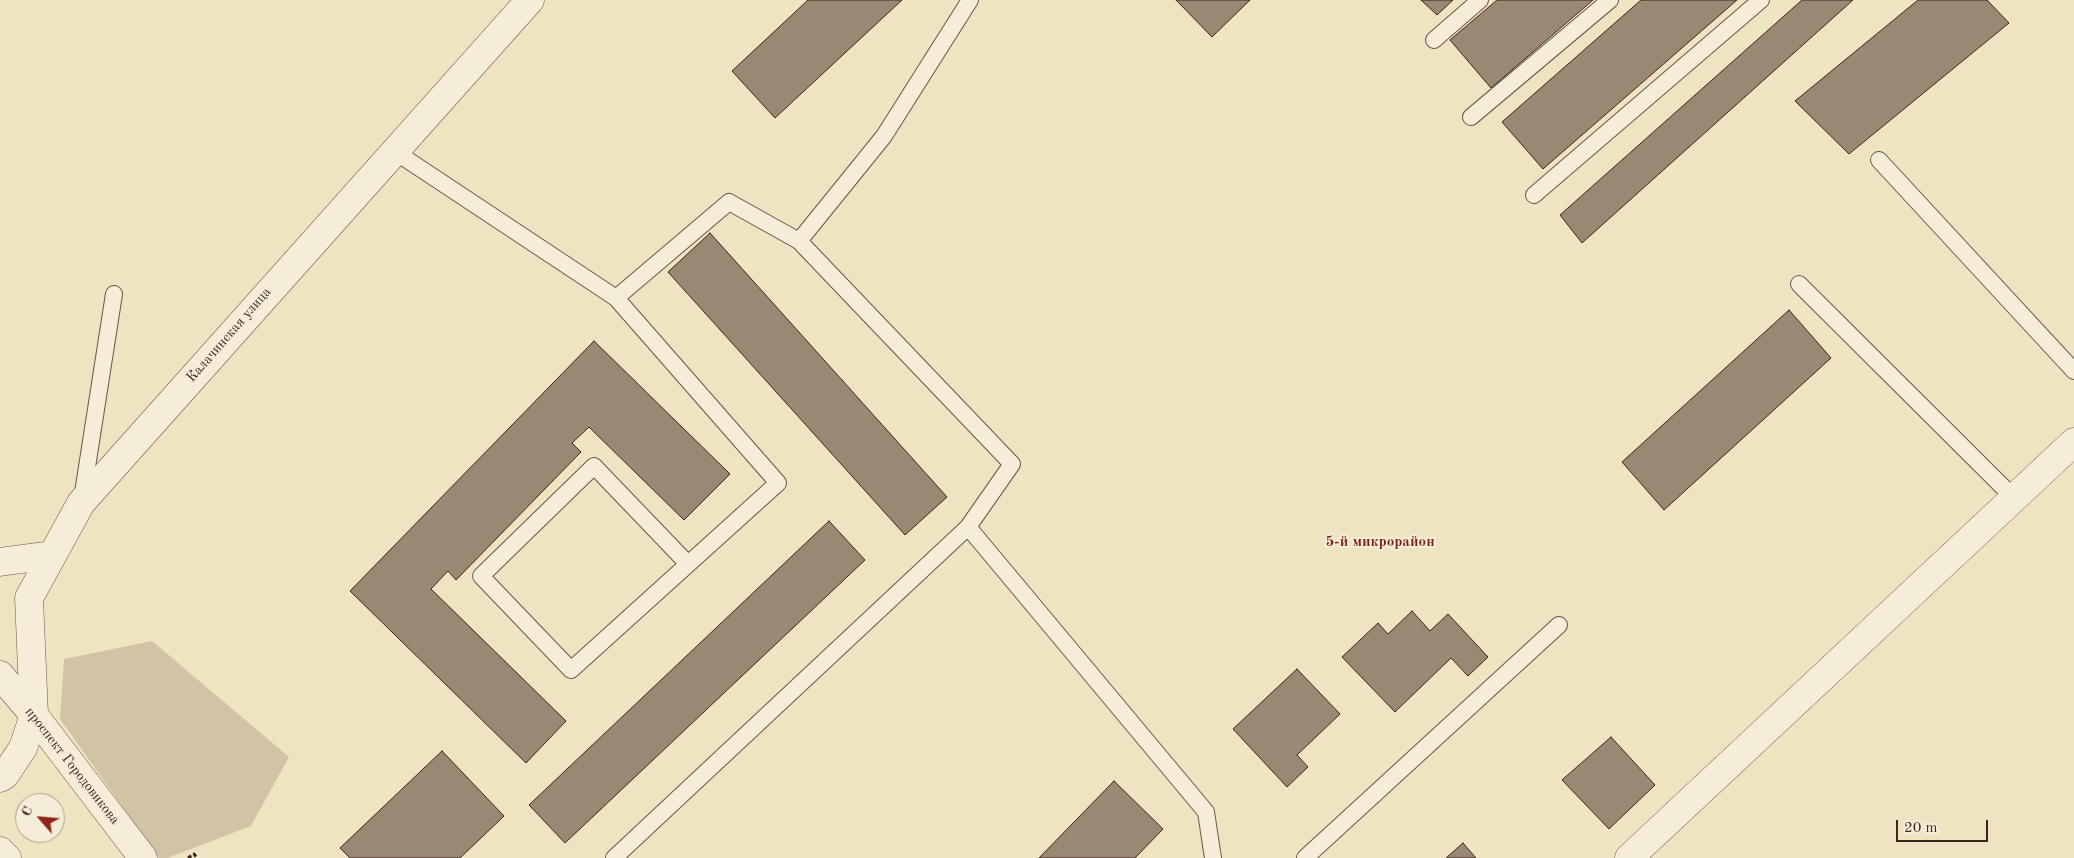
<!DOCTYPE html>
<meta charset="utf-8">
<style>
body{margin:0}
#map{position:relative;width:2074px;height:858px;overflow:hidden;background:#efe4c1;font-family:"Old Standard TT",serif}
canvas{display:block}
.north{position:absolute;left:15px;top:793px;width:50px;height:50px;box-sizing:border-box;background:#f5edd7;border:1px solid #ac9d8d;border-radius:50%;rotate:297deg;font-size:14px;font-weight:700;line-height:20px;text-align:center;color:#3e251d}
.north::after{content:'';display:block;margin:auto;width:18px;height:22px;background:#8f2418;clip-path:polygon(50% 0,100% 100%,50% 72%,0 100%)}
.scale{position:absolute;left:1896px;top:820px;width:92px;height:22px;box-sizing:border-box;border:2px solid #3e251d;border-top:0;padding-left:6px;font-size:15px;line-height:18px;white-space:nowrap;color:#3e251d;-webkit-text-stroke:4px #f5edd7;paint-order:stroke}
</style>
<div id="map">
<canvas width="2074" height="858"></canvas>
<div class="north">С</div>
<div class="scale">20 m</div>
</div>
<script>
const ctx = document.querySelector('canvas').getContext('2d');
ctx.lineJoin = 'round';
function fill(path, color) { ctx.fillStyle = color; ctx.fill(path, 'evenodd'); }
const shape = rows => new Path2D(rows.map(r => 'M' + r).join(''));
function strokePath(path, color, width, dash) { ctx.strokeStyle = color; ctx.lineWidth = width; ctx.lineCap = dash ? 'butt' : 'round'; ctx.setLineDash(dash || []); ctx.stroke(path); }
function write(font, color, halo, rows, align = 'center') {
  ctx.font = font + ' "Old Standard TT",serif'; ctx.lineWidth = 4; ctx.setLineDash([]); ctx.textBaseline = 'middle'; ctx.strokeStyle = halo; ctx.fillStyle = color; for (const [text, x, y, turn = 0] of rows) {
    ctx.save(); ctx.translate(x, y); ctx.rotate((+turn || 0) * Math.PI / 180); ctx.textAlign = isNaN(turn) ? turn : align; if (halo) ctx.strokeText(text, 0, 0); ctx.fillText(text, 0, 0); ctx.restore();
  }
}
fill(shape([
 [152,641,289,757,251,826,167,858,159,858,60,719,64,659]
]), '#d1c4a5');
const building = shape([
 [808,0,902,0,775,118,732,71,808,0],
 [1176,0,1250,0,1212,37,1176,0],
 [1421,0,1453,0,1437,15,1421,0],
 [1497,0,1593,0,1491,88,1450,40,1497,0],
 [1641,0,1737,0,1543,169,1502,122,1641,0],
 [1802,0,1853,0,1582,243,1560,215,1802,0],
 [1918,0,1987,0,2009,23,1849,154,1795,101,1918,0],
 [710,233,947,497,905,535,668,272,710,233],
 [1789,310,1831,358,1664,510,1622,462,1789,310],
 [594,341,730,474,684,520,589,427,572,443,581,452,456,580,448,571,431,589,566,721,526,763,350,591,594,341],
 [829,521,865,560,565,843,529,805,829,521],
 [1412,611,1430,631,1448,614,1488,657,1468,676,1451,658,1395,712,1342,657,1378,623,1388,634,1412,611],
 [1297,669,1340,714,1297,755,1308,767,1287,787,1233,729,1297,669],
 [1611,737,1655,785,1609,829,1562,780,1611,737],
 [442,751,504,816,460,858,350,858,340,848,442,751],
 [1114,781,1163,829,1135,858,1039,858,1114,781],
 [1463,843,1476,858,1446,858,1463,843]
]);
fill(building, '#9a8872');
strokePath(building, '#3e251d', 1);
const service = shape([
 [1434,40,1480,0],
 [1471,117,1610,0],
 [394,151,616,298,778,483,571,670,481,576,594,466,688,564],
 [1879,160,2074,371],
 [1534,195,1761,0],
 [1799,284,2014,498],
 [616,298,729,202,799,241],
 [82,499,114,294],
 [968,527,1206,812,1213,858],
 [614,858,968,527,1012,464,799,241,884,136,970,0],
 [1305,858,1559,625]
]);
const minor = shape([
 [0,562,52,555],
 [34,715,29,598,81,503,530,0],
 [1629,858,2074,442]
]);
const tertiary = shape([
 [0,675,34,715,143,858],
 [0,778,5,775,23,748,34,715],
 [0,851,7,858]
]);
strokePath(service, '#6a5546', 18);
strokePath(minor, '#6a5546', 29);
strokePath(tertiary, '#6a5546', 29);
strokePath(shape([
 [188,858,194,854,197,858]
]), '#3e251d', 3, [4, 2.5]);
strokePath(service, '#f5edd7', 16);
strokePath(minor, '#f5edd7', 28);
strokePath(tertiary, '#f5edd7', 28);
write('14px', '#3e251d', '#f5edd7', [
 ["Калачинская улица",229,335,-49],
 ["проспект Городовикова",72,766,52]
]);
write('bold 15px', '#7a1f14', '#f5edd7', [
 ["5-й микрорайон",1380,542]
]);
</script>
